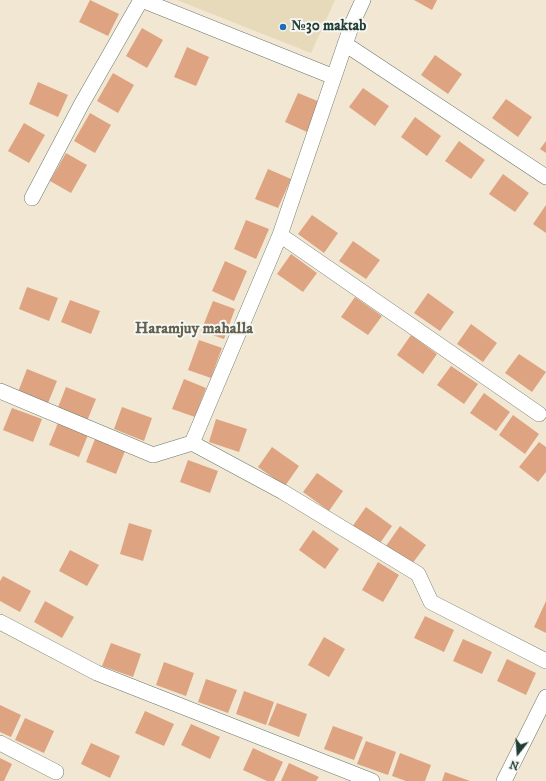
<!DOCTYPE html>
<meta charset="utf-8">
<style>
body{margin:0}
#map{position:relative;width:546px;height:781px;overflow:hidden;background:#f1e7d2;font-family:"IM FELL DW Pica",serif}
canvas{display:block}
.north{position:absolute;left:498px;top:733px;width:40px;height:40px;-webkit-text-stroke:3px #f6f6f2;paint-order:stroke;rotate:197deg;font-size:11px;font-weight:700;line-height:16px;text-align:center;color:#1f3d34}
.north::after{content:'';display:block;margin:auto;width:14px;height:18px;background:#1f3d34;clip-path:polygon(50% 0,100% 100%,50% 72%,0 100%)}
</style>
<div id="map">
<canvas width="546" height="781"></canvas>
<div class="north">N</div>
</div>
<script>
const ctx = document.querySelector('canvas').getContext('2d');
ctx.lineJoin = 'round';
function fill(path, color) { ctx.fillStyle = color; ctx.fill(path, 'evenodd'); }
const shape = rows => new Path2D(rows.map(r => 'M' + r).join(''));
function strokePath(path, color, width, dash) { ctx.strokeStyle = color; ctx.lineWidth = width; ctx.lineCap = dash ? 'butt' : 'round'; ctx.setLineDash(dash || []); ctx.stroke(path); }
function write(font, color, halo, rows, align = 'center') {
  ctx.font = font + ' "IM FELL DW Pica",serif'; ctx.lineWidth = 4; ctx.setLineDash([]); ctx.textBaseline = 'middle'; ctx.strokeStyle = halo; ctx.fillStyle = color; for (const [text, x, y, turn = 0] of rows) {
    ctx.save(); ctx.translate(x, y); ctx.rotate((+turn || 0) * Math.PI / 180); ctx.textAlign = isNaN(turn) ? turn : align; if (halo) ctx.strokeText(text, 0, 0); ctx.fillText(text, 0, 0); ctx.restore();
  }
}
fill(shape([
 [177,0,335,0,311,53]
]), '#e6daba');
fill(shape([
 [90,0,119,14,108,36,79,22],
 [414,0,437,0,432,10],
 [142,28,163,40,147,68,126,56],
 [187,47,209,57,196,86,174,77],
 [435,55,462,74,448,94,421,75],
 [113,73,134,85,118,113,97,101],
 [38,82,68,95,58,117,29,104],
 [363,88,389,106,375,126,349,107],
 [298,93,320,102,307,132,285,122],
 [506,99,532,117,518,137,492,118],
 [90,113,111,125,95,153,74,141],
 [415,117,441,136,427,156,401,137],
 [24,123,45,135,29,163,8,151],
 [459,141,485,160,471,179,445,161],
 [546,141,546,153,540,149],
 [66,153,87,165,71,193,50,181],
 [268,169,291,179,278,208,255,199],
 [503,174,529,193,515,212,489,194],
 [546,205,546,233,533,224],
 [312,215,338,233,324,253,298,234],
 [246,220,269,229,256,259,234,249],
 [353,241,380,260,366,279,339,261],
 [291,254,317,273,303,292,277,274],
 [225,261,247,271,234,301,212,291],
 [27,287,58,298,49,321,19,309],
 [428,293,454,312,440,331,414,313],
 [355,297,382,316,368,335,341,317],
 [70,300,100,311,91,334,61,322],
 [213,301,235,309,224,339,201,331],
 [471,324,497,343,483,362,457,344],
 [411,335,437,354,423,374,397,355],
 [199,340,222,348,211,378,188,370],
 [519,354,546,372,532,392,505,373],
 [451,366,478,384,464,404,437,385],
 [27,369,57,381,48,403,18,392],
 [184,379,206,388,195,417,172,409],
 [66,387,96,399,87,421,57,410],
 [484,393,510,412,496,431,470,413],
 [122,407,152,418,144,441,114,429],
 [12,408,42,419,33,442,3,430],
 [513,415,539,434,525,454,499,435],
 [216,419,247,429,239,452,209,442],
 [58,423,88,435,79,457,49,445],
 [95,439,125,451,116,474,86,462],
 [539,442,546,447,546,472,538,482,519,467],
 [272,447,299,466,285,486,258,467],
 [188,460,218,471,210,493,180,482],
 [317,473,343,491,329,511,303,492],
 [366,507,392,526,378,546,352,527],
 [129,523,152,530,143,561,120,554],
 [400,526,426,545,412,564,386,546],
 [313,530,339,549,325,569,299,550],
 [70,550,99,565,87,586,59,571],
 [378,562,399,575,383,602,362,590],
 [3,576,31,591,20,612,0,601,0,581],
 [45,601,74,617,62,638,34,622],
 [546,601,546,633,534,627],
 [425,616,454,630,444,652,414,638],
 [324,637,345,649,329,677,308,665],
 [463,639,492,652,482,674,453,661],
 [111,643,141,654,133,677,102,666],
 [507,659,536,673,526,695,497,681],
 [164,662,194,673,186,696,156,685],
 [206,679,237,690,228,713,198,702],
 [244,691,274,702,266,725,236,714],
 [277,703,307,714,299,737,268,725],
 [0,705,21,715,11,737,0,732],
 [145,711,174,724,164,746,135,733],
 [25,718,54,731,44,753,15,740],
 [191,724,220,737,210,759,181,745],
 [333,726,363,737,354,760,324,749],
 [366,741,396,752,388,775,357,764],
 [91,743,120,756,110,778,81,764],
 [253,748,283,762,274,781,267,781,243,770],
 [400,753,431,765,425,781,406,781,392,776],
 [0,758,12,764,4,781,0,781],
 [289,763,319,777,316,781,281,781],
 [445,772,470,781,442,781]
]), '#dea482');
const street = shape([
 [142,0,334,77],
 [345,44,546,177],
 [32,198,81,105,141,0],
 [280,235,539,414],
 [0,391,153,455,192,443,283,492,418,574,431,602,546,661],
 [192,443,280,235,352,24,363,0],
 [0,622,97,673,372,781],
 [0,743,56,772],
 [504,781,546,697]
]);
strokePath(street, '#68786b', 16);
strokePath(street, '#fff', 15);
for (const [x, y, r, color] of [
 [283,27,4,"#1f6fb2"]
]) { const dot = new Path2D(); dot.arc(x, y, r, 0, 2 * Math.PI); ctx.fillStyle = color; ctx.fill(dot); strokePath(dot, '#f6f6f2', 1.5); }
write('bold 15px', '#1f3d34', '#f6f6f2', [
 ["№30 maktab",291,27]
], 'left');
write('bold 16px', '#62614f', '#f6f6f2', [
 ["Haramjuy mahalla",194,330]
]);
</script>
